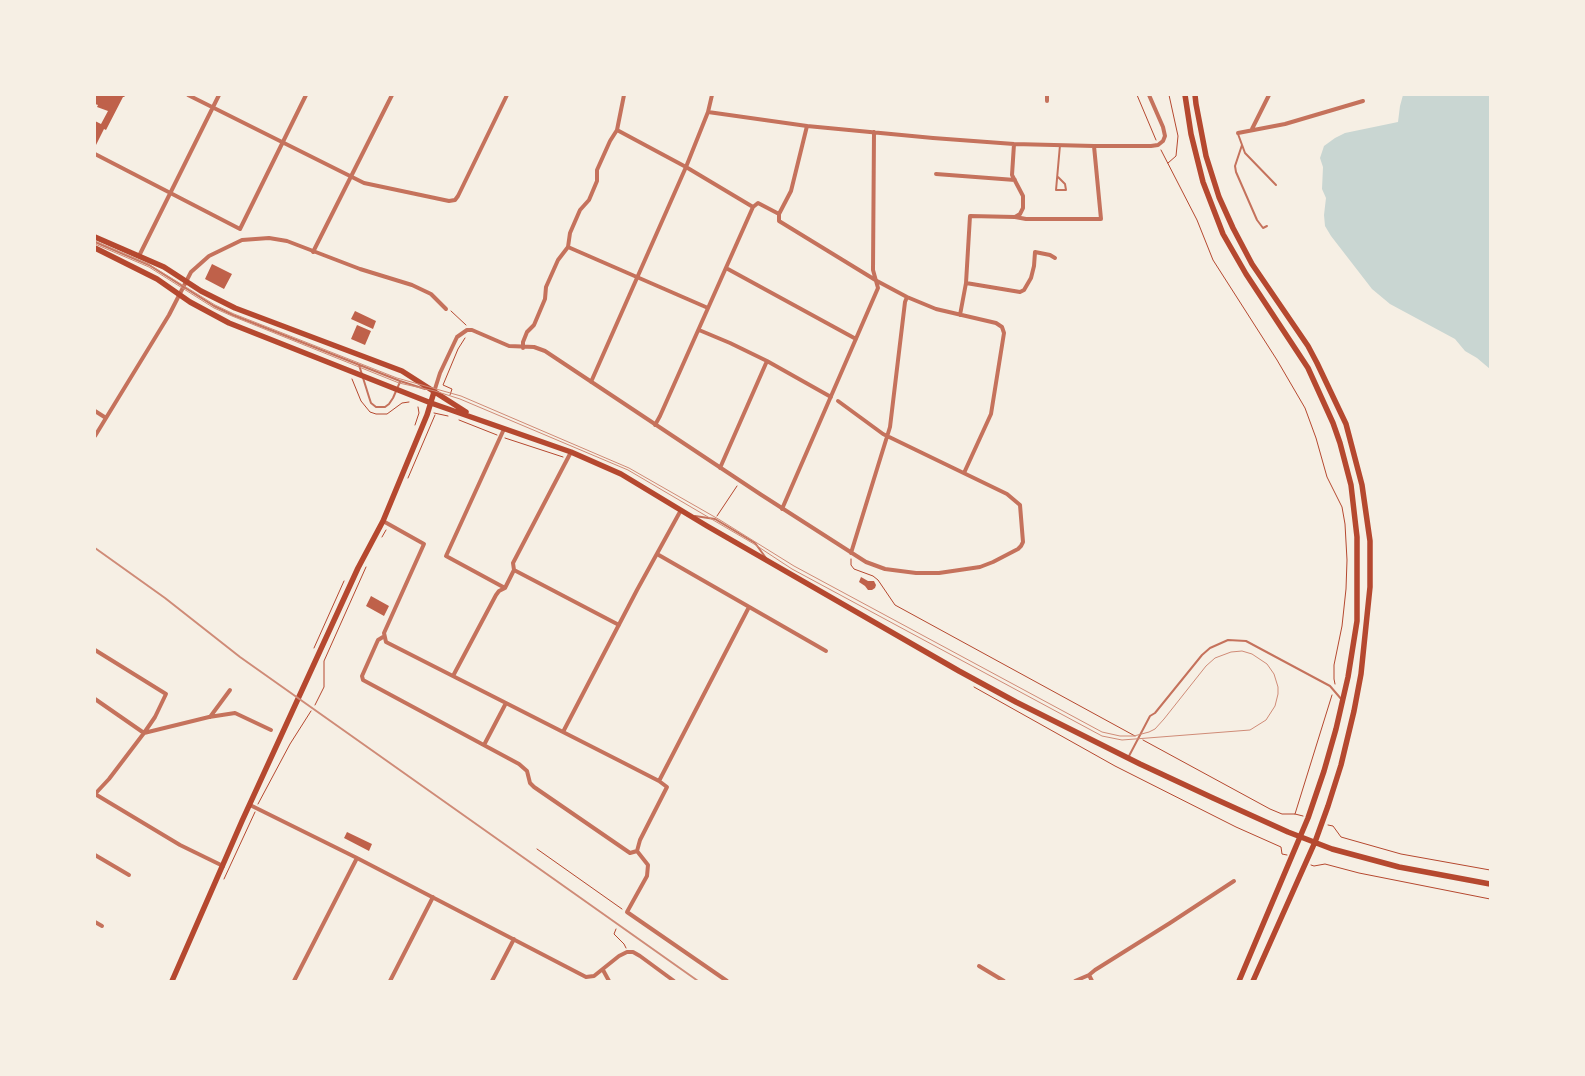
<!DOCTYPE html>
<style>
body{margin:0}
#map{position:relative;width:1585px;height:1076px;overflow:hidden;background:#f6efe4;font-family:"Alegreya Sans",sans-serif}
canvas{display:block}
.frame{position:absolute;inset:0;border:96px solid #f6efe4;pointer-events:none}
</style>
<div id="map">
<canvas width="1585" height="1076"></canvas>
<div class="frame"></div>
</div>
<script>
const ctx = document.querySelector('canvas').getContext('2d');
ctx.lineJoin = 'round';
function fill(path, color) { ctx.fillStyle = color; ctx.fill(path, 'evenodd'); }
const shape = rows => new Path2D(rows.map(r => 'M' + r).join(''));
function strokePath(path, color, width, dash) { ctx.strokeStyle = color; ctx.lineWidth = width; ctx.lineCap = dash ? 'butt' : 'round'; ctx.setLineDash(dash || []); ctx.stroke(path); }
fill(shape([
 [1403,95,1490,95,1490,369,1477,358,1465,351,1455,339,1390,304,1372,289,1331,236,1325,226,1324,215,1326,198,1322,189,1323,167,1320,158,1324,146,1335,138,1345,133,1398,122,1400,106]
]), '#c9d6d2');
fill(shape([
 [95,95,126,95,124,97,123,97,106,130,104,129,95,147,95,121,101,124,108,111,97,107,98,105,95,104],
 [212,264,232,274,224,289,205,279],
 [355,311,376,321,373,329,351,319],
 [357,325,371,331,365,345,351,339],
 [861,577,868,581,874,581,876,585,875,588,872,590,868,590,865,586,859,582],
 [371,596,389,606,384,616,366,606],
 [347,832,372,844,369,851,344,838]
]), '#bf614a');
strokePath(shape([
 [1137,95,1156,140],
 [1161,150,1197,220,1213,260,1277,360,1305,408,1316,438,1327,477,1342,507,1345,524,1347,560,1346,589,1342,626,1334,665,1334,679,1335,684],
 [1168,163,1176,156,1178,136,1169,95],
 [451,311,466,325],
 [352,379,361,401,370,412,376,414,387,414,402,403,409,402],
 [450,395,452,389,443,385,458,349,465,338],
 [434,413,448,416],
 [459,420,497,435],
 [415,425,419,413,418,407],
 [505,438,563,457],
 [408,478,435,415],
 [717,516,737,486],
 [382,537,386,530],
 [851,559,851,565,854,569,873,576,878,580,895,605,1135,736],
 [314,648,344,581],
 [974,687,1115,766,1236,827,1281,847,1282,854,1287,855],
 [315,705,324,687,324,661,366,567],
 [1143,740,1270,809,1282,814,1295,814,1303,816],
 [258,804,290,744,311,711],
 [1295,814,1332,695],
 [1328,825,1333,826,1341,837,1348,839,1401,854,1490,870],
 [537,849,622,909],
 [1311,865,1314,866,1325,864,1359,873,1490,899],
 [224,879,255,812],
 [616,929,614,934,624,944,626,948]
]), '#b5482f', 1);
strokePath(shape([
 [1238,134,1245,153,1276,185],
 [1242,145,1235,166,1236,172,1257,220,1263,228,1267,226],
 [1058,177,1065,184,1066,190,1056,190,1060,145],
 [95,242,149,265,214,306,233,315,400,381,425,389],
 [359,365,369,397,371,403,376,407,385,407,389,404,393,398,400,382],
 [695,516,715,519,755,543,766,558],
 [1129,756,1150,716,1155,713,1202,655,1210,648,1228,640,1246,641,1330,686,1342,700]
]), '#c5725c', 2);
strokePath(shape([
 [188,95,364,183,449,201,455,200,458,196,507,95],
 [1047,101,1047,95],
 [708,112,807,126,933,138,1014,144,1094,146,1151,146,1158,145,1163,141,1165,136,1163,127,1149,95],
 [1252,129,1269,95],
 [617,130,686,167,753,207,758,203,779,214,779,221,877,281,907,297,936,309,996,323,1002,327,1004,333,991,414,964,473],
 [1238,133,1285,124,1363,101],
 [95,154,240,229],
 [936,174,1015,180],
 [779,214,791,191,807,126],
 [1015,217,1026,219,1101,219,1094,146],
 [240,229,306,95],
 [568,247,708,308],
 [313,252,392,95],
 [139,256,219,95],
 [726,268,856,339],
 [966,283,1020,292,1024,290,1031,278,1034,266,1035,252,1050,255,1055,258],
 [960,315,966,283,970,216,1015,217,1020,214,1023,208,1023,196,1012,175,1014,144],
 [699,330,730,343,767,361,831,397],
 [523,348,523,342,527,332,534,325,545,299,546,287,558,260,568,247,570,233,580,210,589,200,597,181,597,170,610,141,617,130,624,95],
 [591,382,686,167,708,112,712,95],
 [434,392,440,373,457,337,467,330,472,330,509,346,534,347,545,351,760,494,866,562,885,569,916,573,939,573,980,567,993,562,1018,549,1021,546,1023,542,1020,505,1007,494,883,434,838,401],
 [95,411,106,418],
 [655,425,660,416,753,207],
 [504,429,446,556,505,588],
 [95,436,169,315,191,272,209,256,242,240,269,238,287,241,360,269,412,285,431,294,446,309],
 [720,468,767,361],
 [782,509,878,288,873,270,874,132],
 [383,521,424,544,384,633,386,642,620,761,659,781,667,787,640,840,637,851],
 [851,553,890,427,905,302,907,297],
 [657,554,826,651],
 [514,570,619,625],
 [383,637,378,640,362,676,363,680,519,764,527,771,530,783,534,787,630,853,637,851],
 [95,650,166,694,155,717,144,733,109,779,95,794],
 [453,676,496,595,499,591,505,588,514,570,513,563,571,452],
 [95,699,144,733],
 [210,717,230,690],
 [563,732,637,590,681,510],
 [144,733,209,717,235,713,271,730],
 [484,745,506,703],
 [659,781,749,607],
 [95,794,180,845,223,866],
 [250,805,357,858,586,977,594,976,619,956,627,952,633,952,640,956,674,981],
 [637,851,648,865,647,876,627,912,727,981],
 [95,855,129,875],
 [95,922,102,926],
 [979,966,1004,981],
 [603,970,609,981],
 [1089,975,1095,970,1170,923,1234,881],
 [294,981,357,858],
 [390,981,433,897],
 [492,981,514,939],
 [1075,981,1089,975,1092,981]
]), '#c5725c', 4);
strokePath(shape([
 [1185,95,1191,134,1203,182,1223,234,1246,274,1308,368,1333,423,1340,443,1351,485,1357,537,1357,621,1348,677,1336,729,1324,771,1308,818,1239,981],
 [1195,95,1196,104,1206,156,1219,197,1233,228,1252,264,1308,346,1317,363,1346,424,1362,485,1370,541,1370,587,1361,674,1354,711,1341,765,1328,806,1315,842,1253,981],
 [95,237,164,267,201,291,235,308,402,371,466,412],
 [95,248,157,279,190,302,229,323,431,403,571,452,621,474,707,526,959,671,1016,702,1140,764,1213,798,1288,832,1332,849,1399,867,1490,884],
 [172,981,242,821,358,568,383,521,427,415,434,392]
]), '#b5482f', 5.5);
strokePath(shape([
 [95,241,150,265,215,305,234,314,397,378,461,396,629,468,720,520,794,566,1102,732,1120,736,1134,736,1149,732,1155,729,1164,719,1206,666,1215,658,1231,652,1242,651,1252,654,1267,664,1274,674,1278,687,1278,694,1275,706,1266,720,1250,730,1122,740,1102,736,792,569,754,544,628,470,460,399,435,391,399,383,232,316,214,308,149,267,95,244]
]), '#cf8b77', 1);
strokePath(shape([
 [95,548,165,598,240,657,698,981]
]), '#cf8b77', 2);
</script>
